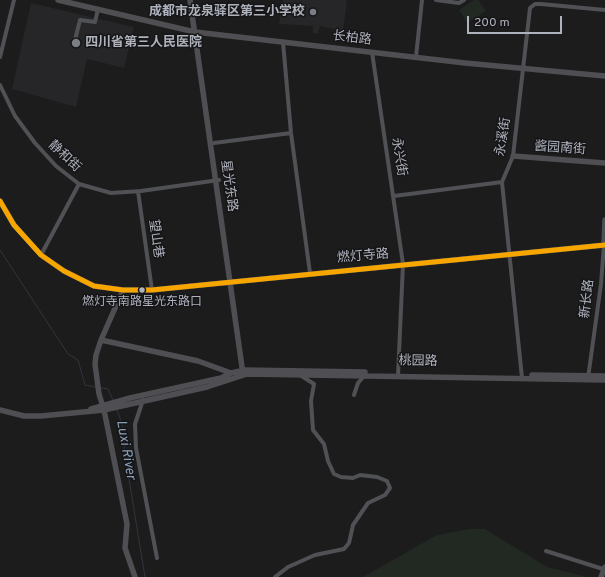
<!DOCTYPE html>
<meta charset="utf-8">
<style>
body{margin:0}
#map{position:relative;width:605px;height:577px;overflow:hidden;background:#1c1c1c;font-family:Overpass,sans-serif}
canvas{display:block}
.scale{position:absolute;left:467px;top:16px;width:95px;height:18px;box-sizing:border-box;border:2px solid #aeb2bc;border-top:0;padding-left:5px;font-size:12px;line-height:14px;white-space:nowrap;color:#aeb2bc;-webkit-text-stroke:3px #161618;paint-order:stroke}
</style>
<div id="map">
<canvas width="605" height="577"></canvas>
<div class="scale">200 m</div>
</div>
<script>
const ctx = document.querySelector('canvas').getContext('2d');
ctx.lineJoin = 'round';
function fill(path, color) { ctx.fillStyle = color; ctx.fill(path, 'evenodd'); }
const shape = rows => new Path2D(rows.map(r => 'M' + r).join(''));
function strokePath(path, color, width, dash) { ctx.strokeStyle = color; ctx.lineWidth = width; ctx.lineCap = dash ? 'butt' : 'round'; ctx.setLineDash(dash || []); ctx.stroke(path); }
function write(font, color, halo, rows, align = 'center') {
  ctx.font = font + ' Overpass,"Noto Sans SC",sans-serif'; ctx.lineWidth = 3; ctx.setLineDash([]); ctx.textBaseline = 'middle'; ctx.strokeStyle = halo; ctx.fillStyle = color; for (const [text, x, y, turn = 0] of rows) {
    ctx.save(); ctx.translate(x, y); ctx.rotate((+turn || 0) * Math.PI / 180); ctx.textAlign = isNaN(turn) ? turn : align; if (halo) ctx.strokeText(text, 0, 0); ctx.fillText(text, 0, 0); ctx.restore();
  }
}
fill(shape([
 [283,0,347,0,343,31,320,26,318,34,313,33,313,26,279,24],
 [31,3,134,27,124,68,87,59,76,107,12,89]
]), '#262628');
fill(shape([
 [474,0,478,0,486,11,467,23,459,10],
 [470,529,485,529,547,567,587,577,363,577,437,535]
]), '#222923');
strokePath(shape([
 [0,250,68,354,78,360,85,385,96,387],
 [101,388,108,389,113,400],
 [117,410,122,424,126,461,145,577]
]), '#2f363e', 1);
strokePath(shape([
 [436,0,459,3,464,0],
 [283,42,291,133,310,273],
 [74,44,80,20,95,22,98,9],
 [372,52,403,264,398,376],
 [0,57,14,0],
 [416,57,422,0],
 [0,85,15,116,35,143,56,166,79,184,111,193,141,191,219,180],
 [214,143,291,133],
 [138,191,152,290],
 [394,196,502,182],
 [41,255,79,184],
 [522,378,502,182,513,156,530,8,535,4,541,4,605,10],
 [588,378,601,284,604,245],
 [354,395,358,383,364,376],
 [143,400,135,424,136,448,157,558],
 [546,551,603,569],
 [275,577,288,567,315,555,344,549,349,543,353,525,368,503,385,495,390,488,387,481,377,477,360,475,353,478,341,477,334,474,328,461,324,444,313,430,311,401,314,384,300,375]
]), '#505155', 4);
strokePath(shape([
 [58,0,195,32,465,63,605,76],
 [190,0,243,374],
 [513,156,605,163],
 [0,201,14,225,41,255,64,271,94,286,123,290,152,290,605,245],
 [604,245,605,220],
 [123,290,101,340,96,355,95,364,99,394,104,410,127,524,125,548,135,577],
 [101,340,198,361,231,373],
 [532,375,605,376],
 [91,409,130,398,221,378,231,373,245,370,365,372],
 [0,410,24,416,41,416,104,410,207,387,247,374,605,380],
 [601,577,605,567]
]), '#4f4f53', 5.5);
strokePath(shape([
 [0,201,14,225,41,255,64,271,94,286,123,290,152,290,605,245]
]), '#f7a600', 5);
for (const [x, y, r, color] of [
 [313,12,4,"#7b7e84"],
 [76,43,5,"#7b7e84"],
 [142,290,3.5,"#aeb2bc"]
]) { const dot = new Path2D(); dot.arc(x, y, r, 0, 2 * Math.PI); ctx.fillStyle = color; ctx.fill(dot); strokePath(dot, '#161618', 1.5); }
write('12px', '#aeb2bc', '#161618', [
 ["燃灯寺南路星光东路口",142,303]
]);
write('bold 13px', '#aeb2bc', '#161618', [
 ["成都市龙泉驿区第三小学校",305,12],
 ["四川省第三人民医院",85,43,"left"]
], 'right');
write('13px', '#aeb2bc', '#161618', [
 ["长柏路",352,39,7],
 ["永溪街",504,137,-81],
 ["酱园南街",560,149,4],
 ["静和街",64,157,43],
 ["永兴街",398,157,81],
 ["星光东路",228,186,82],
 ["望山巷",155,239,82],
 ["燃灯寺路",363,257,-5],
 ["新长路",588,299,-83],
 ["桃园路",418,362,1]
]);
write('italic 14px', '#879eb5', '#161618', [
 ["Luxi River",125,450,80]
]);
</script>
